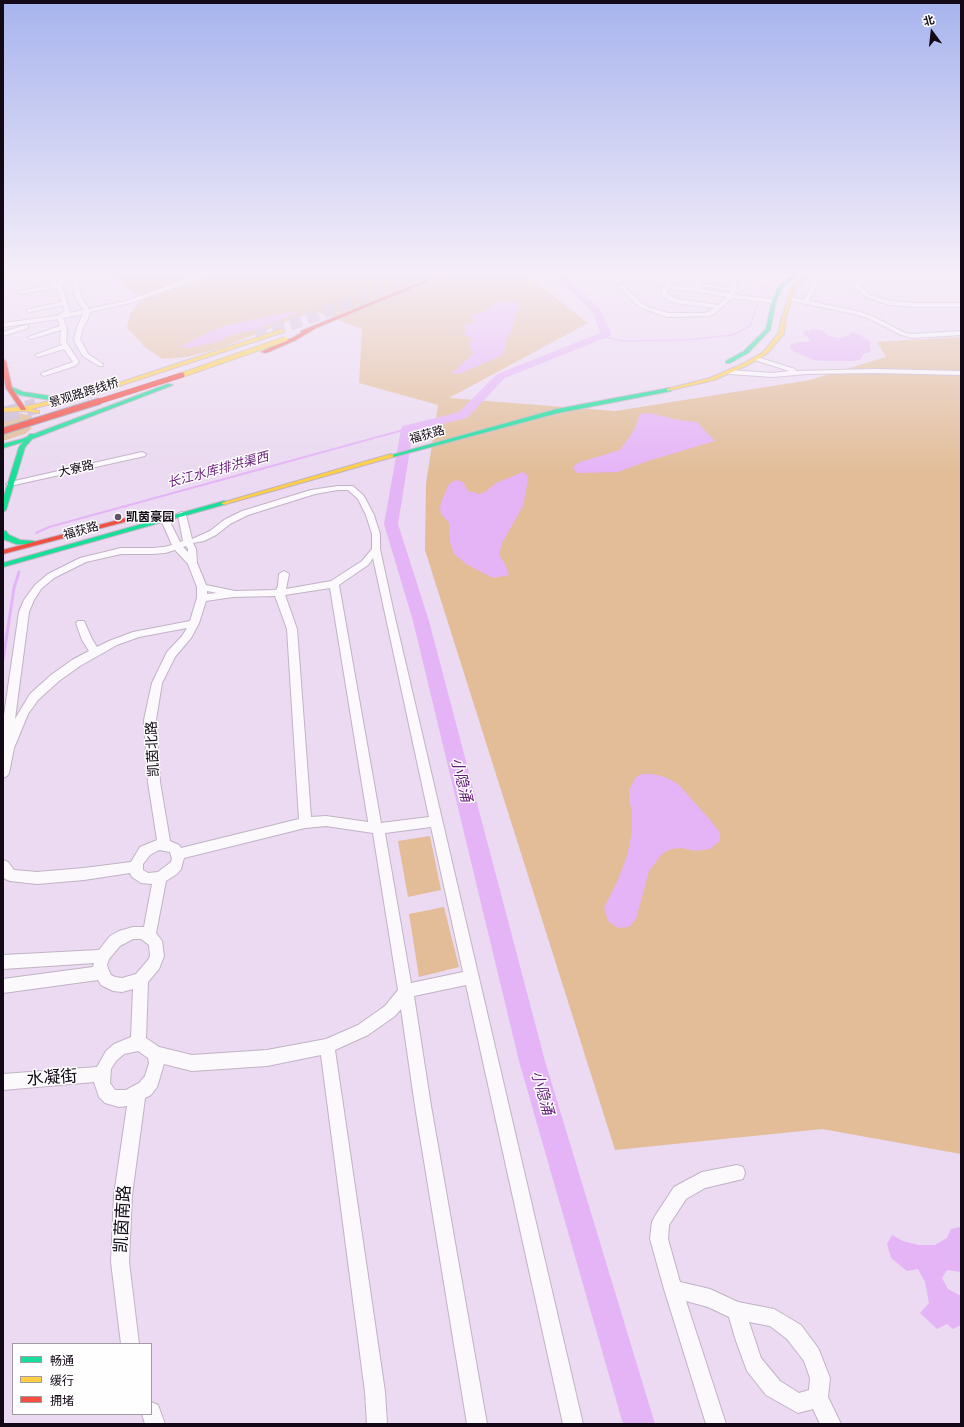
<!DOCTYPE html>
<meta charset="utf-8">
<style>
body{margin:0}
#map{position:relative;width:964px;height:1427px;overflow:hidden;background:#ebdaf1;font-family:Montserrat,"Noto Sans SC",sans-serif}
canvas{display:block}
.frame{position:absolute;inset:0;border:4px solid #120816;pointer-events:none}
.legend{position:absolute;left:12px;top:1343px;width:140px;height:72px;box-sizing:border-box;background:#fefefe;border:1px solid #a09ca1;margin:0;padding:5px 7px;list-style:none;font-size:12px;color:#120816}
.legend li{display:flex;align-items:center;gap:8px;height:20px}
.legend b{width:20px;border:1px solid #a09ca1}
.north{position:absolute;left:912px;top:12px;width:40px;height:40px;-webkit-text-stroke:3px #fefefe;paint-order:stroke;rotate:345deg;font-size:11px;font-weight:700;line-height:16px;text-align:center;color:#120816}
.north::after{content:'';display:block;margin:auto;width:14px;height:18px;background:#120816;clip-path:polygon(50% 0,100% 100%,50% 72%,0 100%)}
</style>
<div id="map">
<canvas width="964" height="1427"></canvas>
<div class="frame"></div>
<ul class="legend">
<li><b style="height:5px;background:#16e098"></b>畅通</li>
<li><b style="height:5px;background:#ffcf43"></b>缓行</li>
<li><b style="height:5px;background:#f24e42"></b>拥堵</li>
</ul>
<div class="north">北</div>
</div>
<script>
const ctx = document.querySelector('canvas').getContext('2d');
ctx.lineJoin = 'round';
function fill(path, color) { ctx.fillStyle = color; ctx.fill(path, 'evenodd'); }
const shape = rows => new Path2D(rows.map(r => 'M' + r).join(''));
function strokePath(path, color, width, dash) { ctx.strokeStyle = color; ctx.lineWidth = width; ctx.lineCap = dash ? 'butt' : 'round'; ctx.setLineDash(dash || []); ctx.stroke(path); }
function write(font, color, halo, rows, align = 'center') {
  ctx.font = font + ' Montserrat,"Noto Sans SC",sans-serif'; ctx.lineWidth = 3; ctx.setLineDash([]); ctx.textBaseline = 'middle'; ctx.strokeStyle = halo; ctx.fillStyle = color; for (const [text, x, y, turn = 0] of rows) {
    ctx.save(); ctx.translate(x, y); ctx.rotate((+turn || 0) * Math.PI / 180); ctx.textAlign = isNaN(turn) ? turn : align; if (halo) ctx.strokeText(text, 0, 0); ctx.fillText(text, 0, 0); ctx.restore();
  }
}
fill(shape([
 [115,273,524,273,588,323,449,398,615,411,810,380,886,357,877,342,961,337,961,1154,822,1129,615,1150,425,550,426,484,438,405,359,383,362,329,314,311,221,348,187,357,162,359,145,347,127,328,130,314,142,299,111,276],
 [18,413,32,416,31,429,25,434,3,441,3,414],
 [430,836,441,890,408,897,398,841],
 [444,907,459,967,419,977,409,914]
]), '#e2bd98');
fill(shape([
 [511,301,517,302,520,306,518,308,512,329,507,338,506,345,503,355,462,373,451,374,473,354,469,343,472,338,462,334,465,332,466,328,463,324,471,324,474,321,470,315,488,310,495,303],
 [295,312,297,313,254,330,227,336,220,341,188,348,180,347,211,331,225,326,258,318],
 [811,329,822,330,829,336,841,338,850,335,850,332,858,334,871,342,869,346,871,350,870,352,864,354,860,360,853,361,824,361,814,360,793,351,790,348,790,345,798,342,806,342,810,341,808,337,803,335,806,330,810,331],
 [650,413,679,420,697,422,715,441,651,460,618,472,578,473,573,469,575,465,580,462,620,450,634,430,640,414],
 [523,472,527,475,528,480,523,506,502,543,499,555,505,564,509,575,493,578,466,564,454,554,450,542,449,523,441,514,440,507,442,500,449,484,456,480,463,482,468,491,480,494,485,492,496,483],
 [642,774,653,774,665,777,678,784,711,821,720,833,720,841,710,849,696,851,682,848,671,849,662,854,649,871,636,919,629,927,618,928,608,921,604,908,617,882,627,856,632,832,632,810,629,801,629,790,636,777],
 [960,1227,961,1228,961,1272,947,1270,942,1278,948,1289,961,1296,961,1325,953,1329,947,1324,937,1329,920,1313,929,1303,925,1282,918,1269,907,1271,891,1258,887,1244,892,1235,903,1241,918,1245,935,1245,947,1238,951,1229]
]), '#e5b4f7');
strokePath(shape([
 [762,293,773,273],
 [601,336,622,341,686,340,733,335,750,326,759,301]
]), '#e5b4f7', 1.5);
strokePath(shape([
 [36,533,49,527,407,429]
]), '#e5b4f7', 2);
strokePath(shape([
 [3,660,14,588,19,572]
]), '#e5b4f7', 3);
fill(shape([
 [552,273,561,273,600,309,611,334,610,336,505,378,467,418,413,431,398,524,429,621,545,1061,655,1424,623,1424,519,1061,413,621,384,524,401,429,403,426,459,412,497,374,600,333,593,312,552,273]
]), '#e5b4f7');
strokePath(shape([
 [256,336,313,317,418,273]
]), '#cabad0', 12, [12, 6]);
strokePath(shape([
 [3,415,36,406]
]), '#cabad0', 16, [16, 8]);
const street = shape([
 [21,273,42,273,39,275,22,276,19,274,21,273],
 [54,273,59,273,56,278,57,284,63,273,68,273,62,286,70,313,83,310,76,298,72,284,75,273,80,273,78,284,82,298,89,309,126,301,198,275,209,273,218,273,130,303,90,312,88,319,83,327,80,339,88,354,103,364,103,366,99,366,83,356,75,343,74,339,77,327,83,314,63,318,67,329,66,342,79,362,75,366,44,376,41,374,42,373,73,362,64,349,38,357,35,355,62,345,60,342,61,330,31,339,28,337,60,326,58,319,3,327,3,323,57,316,65,311,63,305,29,312,26,310,62,302,57,288,19,294,16,292,52,285,50,283,50,278,54,273],
 [601,273,607,273,615,279,629,277,629,273,633,273,635,278,614,283,601,273],
 [664,273,669,273,672,279,671,286,694,287,696,284,690,273,695,273,701,283,730,288,732,273,737,273,736,289,742,291,739,293,735,292,734,295,774,299,777,301,774,303,732,298,714,314,708,316,667,317,644,309,636,304,618,286,623,285,640,302,648,307,668,313,705,313,715,308,674,303,665,298,661,294,661,290,665,286,666,279,664,273],
 [701,286,720,289,730,291,729,294,703,289,699,288,701,286],
 [669,289,695,291,727,297,718,305,676,299,667,294,667,291,669,289],
 [880,273,901,273,933,276,961,277,961,281,933,280,888,273,869,278,860,284,860,286,870,295,891,301,915,303,961,303,961,307,915,307,890,305,866,297,854,287,855,282,865,276,880,273],
 [816,279,819,281,809,301,857,311,872,316,905,333,912,334,961,331,961,335,912,338,901,335,868,318,854,314,788,300,787,299,790,297,804,300,813,281,816,279],
 [26,325,28,326,28,328,3,336,3,332,26,325],
 [757,357,795,369,796,371,875,369,961,371,961,375,875,373,806,374,773,377,729,374,726,372,729,370,773,373,789,371,755,360,754,359,757,357],
 [142,452,146,454,145,456,10,486,6,484,10,482,142,452],
 [338,486,353,486,364,496,374,515,380,534,380,549,393,609,583,1424,563,1424,466,985,414,996,431,1106,487,1424,467,1424,415,1106,401,1009,395,1016,368,1035,335,1050,385,1392,387,1424,367,1424,365,1392,321,1055,267,1066,192,1071,164,1064,157,1087,151,1095,145,1098,132,1195,129,1262,139,1344,121,1344,111,1262,114,1195,127,1106,119,1107,105,1103,99,1097,94,1082,3,1090,3,1074,97,1067,106,1051,114,1044,131,1037,133,989,122,992,113,991,101,985,98,980,3,993,3,979,93,967,94,963,3,969,3,955,99,950,110,936,119,931,133,927,144,927,152,884,141,883,132,877,130,873,84,880,37,884,10,881,5,879,3,876,3,860,8,862,14,870,37,872,84,868,131,862,140,847,157,840,148,782,144,720,152,683,167,652,182,636,187,628,139,637,117,645,80,666,59,681,38,700,28,714,14,748,9,773,7,776,3,778,3,722,19,612,24,600,35,585,48,574,80,558,121,548,152,548,164,547,172,545,161,520,162,518,168,518,180,542,183,541,178,515,179,513,182,512,186,515,192,539,210,531,224,520,242,511,311,490,338,486],
 [338,490,348,490,358,499,366,515,372,534,372,549,362,561,331,581,286,589,289,574,284,571,279,574,278,586,276,590,235,591,206,585,197,563,196,549,193,543,204,541,216,535,230,524,248,515,315,494,338,490],
 [186,546,188,549,188,552,183,547,186,546],
 [175,550,188,564,197,587,197,598,190,621,133,632,109,641,97,647,92,639,84,621,78,621,76,623,82,640,89,651,72,660,51,675,30,694,15,719,29,612,34,600,41,589,54,578,86,562,121,554,152,554,165,553,175,550],
 [373,558,429,817,381,823,339,585,368,565,373,558],
 [330,588,368,821,368,822,326,816,311,817,297,629,285,595,330,588],
 [207,591,217,593,207,594,207,591],
 [275,596,287,629,299,819,181,848,179,845,170,841,160,782,156,720,162,683,175,657,191,638,199,623,206,601,233,597,275,596],
 [326,826,373,833,398,990,385,1006,358,1025,326,1039,267,1050,192,1055,159,1047,146,1038,148,982,159,969,164,956,162,941,156,933,166,881,177,874,181,869,184,858,305,828,326,826],
 [431,827,463,972,411,983,385,833,431,827],
 [159,850,170,852,172,859,171,862,158,872,148,873,143,870,143,864,150,855,159,850],
 [133,939,141,939,149,945,150,956,148,960,136,974,122,978,115,977,111,975,109,971,107,965,109,959,120,946,133,939],
 [138,1051,148,1058,149,1063,145,1076,139,1083,126,1090,115,1090,110,1083,111,1069,116,1061,124,1054,138,1051],
 [737,1165,743,1167,745,1173,743,1179,705,1188,686,1199,669,1225,668,1239,680,1282,710,1289,738,1302,774,1309,801,1325,818,1348,821,1355,830,1378,828,1397,841,1424,820,1424,813,1409,798,1413,766,1395,747,1371,735,1338,729,1317,708,1307,686,1301,726,1424,706,1424,664,1289,650,1239,652,1222,655,1216,674,1187,702,1172,737,1165],
 [749,1322,770,1326,787,1339,804,1361,810,1378,809,1390,799,1393,780,1381,761,1358,749,1322],
 [151,1402,158,1405,165,1424,145,1424,142,1414,151,1414,151,1402]
]);
const fast = shape([
 [795,273,799,273,783,287,776,301,770,330,748,353,730,363,726,363,726,361,744,351,766,329,772,301,779,286,795,273],
 [168,384,173,385,32,439,25,447,6,510,3,512,3,499,19,447,23,442,3,448,3,444,22,439,27,437,30,434,34,434,168,384],
 [9,386,23,392,50,396,53,398,50,400,20,395,7,389,6,388,9,386],
 [669,388,671,389,671,391,558,413,393,457,388,456,557,409,669,388],
 [224,501,226,502,226,504,3,567,3,563,224,501],
 [3,531,6,531,9,535,20,540,34,541,35,543,31,545,16,544,3,539,3,531]
]);
const slow = shape([
 [808,273,812,273,796,287,786,317,784,334,767,354,748,365,714,380,667,391,667,389,710,378,744,363,763,352,778,334,782,317,792,286,808,273],
 [282,329,284,330,284,332,98,393,31,409,39,411,39,413,23,411,3,412,3,408,23,407,94,391,282,329],
 [391,454,393,455,393,457,226,504,224,505,221,503,391,454]
]);
const jam = shape([
 [443,273,448,273,316,328,296,340,266,353,261,352,292,338,301,333,301,331,443,273],
 [3,359,6,361,12,388,26,409,25,410,21,410,6,388,3,373,3,359],
 [130,517,133,519,132,520,3,554,3,550,130,517]
]);
strokePath(street, '#c1b3c5', 2);
strokePath(fast, '#c1b3c5', 2);
strokePath(slow, '#c1b3c5', 2);
strokePath(jam, '#c1b3c5', 2);
fill(street, '#fcf9fd');
fill(fast, '#16e098');
fill(slow, '#ffcf43');
fill(jam, '#f24e42');
const slowBridge = shape([
 [182,375,285,339]
]);
const jamBridgeFar1 = shape([
 [97,402,182,375]
]);
const jamBridge = shape([
 [3,431,100,401]
]);
strokePath(slowBridge, '#a1a0b6', 6, []);
strokePath(jamBridgeFar1, '#a1a0b6', 6, []);
strokePath(jamBridge, '#a1a0b6', 8, []);
strokePath(slowBridge, '#ffcf43', 5);
strokePath(jamBridgeFar1, '#f24e42', 5);
strokePath(jamBridge, '#f24e42', 6);
const sky = ctx.createLinearGradient(0, 0, 0, 472);
sky.addColorStop(0, '#a7b4ee');
sky.addColorStop(0.58, '#f6eef9');
sky.addColorStop(1, '#f6eef900');
ctx.fillStyle = sky;
ctx.fillRect(0, 0, 964, 472);
for (const [x, y, r, color] of [
 [118,517,4,"#5e5263"]
]) { const dot = new Path2D(); dot.arc(x, y, r, 0, 2 * Math.PI); ctx.fillStyle = color; ctx.fill(dot); strokePath(dot, '#fefefe', 1.5); }
write('12px', '#120816', '#fefefe', [
 ["景观路跨线桥",84,393,-17],
 ["福获路",427,435,-16],
 ["大寮路",76,469,-13],
 ["福获路",81,531,-16]
]);
write('bold 12px', '#120816', '#fefefe', [
 ["凯茵豪园",126,517]
], 'left');
write('italic 13px', '#651b7a', '#fefefe', [
 ["长江水库排洪渠西",218,470,-15]
]);
write('14px', '#120816', '#fefefe', [
 ["凯茵北路",153,749,-93]
]);
write('italic 15px', '#651b7a', '#fefefe', [
 ["小隐涌",461,780,76],
 ["小隐涌",542,1093,74]
]);
write('17px', '#120816', '#fefefe', [
 ["水凝街",52,1078,-4],
 ["凯茵南路",123,1219,-87]
]);
</script>
